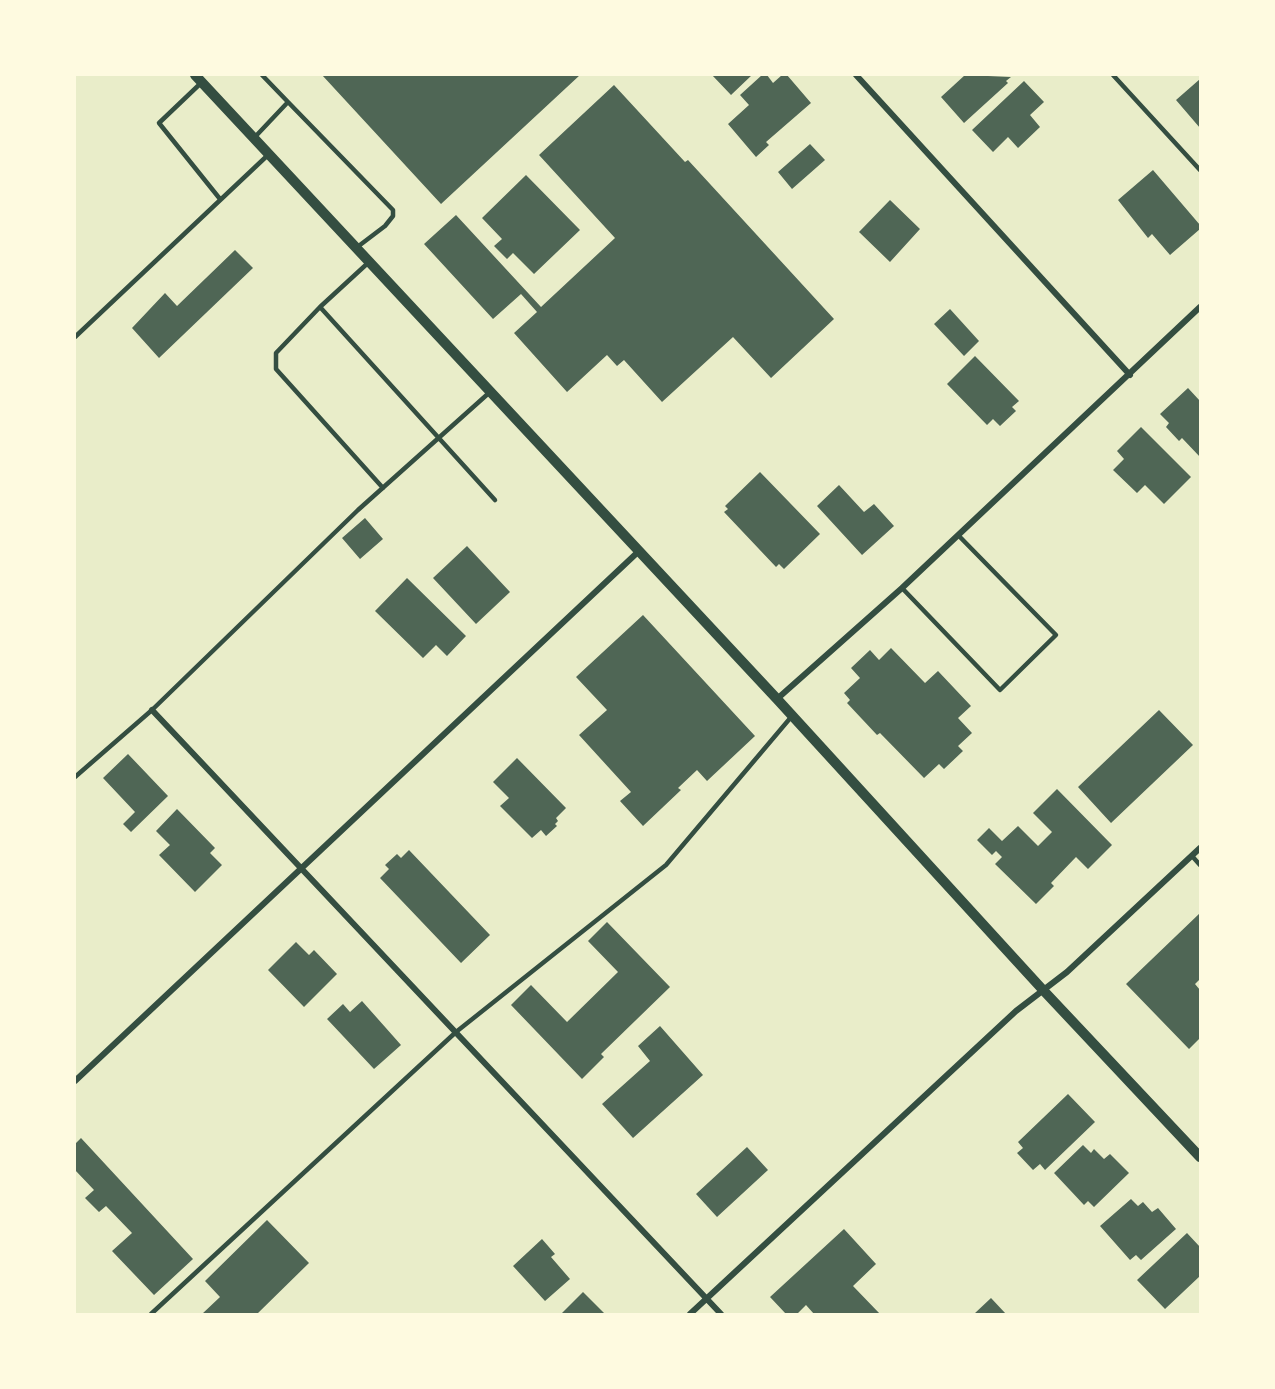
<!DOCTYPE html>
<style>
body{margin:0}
#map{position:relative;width:1275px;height:1389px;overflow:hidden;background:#e9edc9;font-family:"Varela Round",sans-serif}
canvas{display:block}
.frame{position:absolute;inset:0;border:76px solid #fefae0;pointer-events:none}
</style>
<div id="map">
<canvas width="1275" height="1389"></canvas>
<div class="frame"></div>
</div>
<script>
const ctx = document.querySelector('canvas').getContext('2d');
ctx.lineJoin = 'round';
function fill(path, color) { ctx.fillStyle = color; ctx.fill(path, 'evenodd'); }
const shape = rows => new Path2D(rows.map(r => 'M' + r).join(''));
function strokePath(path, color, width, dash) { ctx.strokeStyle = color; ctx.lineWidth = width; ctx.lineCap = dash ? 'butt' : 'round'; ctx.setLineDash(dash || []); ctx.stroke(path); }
fill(shape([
 [322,75,580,75,441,204],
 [712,75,752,75,731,95],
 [762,75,767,75,773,83,782,75,787,75,811,103,766,142,769,145,756,157,728,124,749,105,740,95],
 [965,75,1011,77,1006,81,1008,83,964,123,941,97],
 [1200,79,1200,128,1176,100],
 [1024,81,1044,102,1030,115,1040,127,1018,148,1008,137,993,152,972,130],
 [614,85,685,162,688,160,834,319,771,378,733,337,662,402,624,360,617,366,607,355,567,392,514,333,537,312,521,294,493,319,424,244,456,215,541,307,615,238,539,155],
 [810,144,825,160,792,189,778,172],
 [1153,170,1200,225,1200,229,1170,255,1152,234,1148,238,1118,200],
 [526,175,580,230,534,274,513,253,507,259,494,246,502,239,482,218],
 [890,200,920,229,890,262,859,232],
 [235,250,253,268,159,358,132,328,165,293,177,306],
 [950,309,979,341,964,356,934,324],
 [975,356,1019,401,1012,407,1016,411,1000,426,993,419,987,425,947,384],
 [1188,388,1200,401,1200,457,1182,438,1179,441,1166,427,1169,423,1160,414],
 [1141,427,1191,477,1164,504,1145,485,1137,493,1113,470,1124,459,1117,451],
 [760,472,820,534,784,569,779,564,776,567,724,512,728,509,725,506],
 [839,485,864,512,874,504,894,526,862,555,817,506],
 [365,518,383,539,360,559,342,538],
 [467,546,510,592,476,624,433,578],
 [407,578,466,636,447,656,436,645,423,658,375,611],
 [643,615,755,736,707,781,697,770,678,788,681,790,643,826,620,801,631,792,579,735,607,710,576,677],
 [891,648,925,683,938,671,971,706,958,718,972,733,958,746,963,751,944,769,939,764,924,778,880,733,877,735,847,703,850,700,844,693,860,678,851,668,870,650,879,660],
 [1159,710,1193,745,1111,823,1078,787],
 [128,754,168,796,131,832,123,824,135,812,103,778],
 [517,758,566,808,556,818,558,821,555,824,557,826,546,836,541,830,532,838,500,806,509,798,493,782],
 [1057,789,1112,845,1088,869,1076,857,1051,883,1054,886,1036,904,995,864,1002,857,996,851,992,855,977,840,989,828,1002,841,1018,826,1038,846,1052,832,1033,813],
 [177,809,215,848,210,853,222,865,195,892,159,855,170,845,156,831],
 [409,850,490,935,461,963,380,878,389,869,385,865,397,854,401,858],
 [1200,913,1200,979,1195,984,1200,990,1200,1038,1189,1049,1126,984],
 [607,922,670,987,601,1054,604,1057,582,1079,511,1005,531,985,567,1022,618,972,588,941],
 [296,942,309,955,314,950,337,974,304,1007,268,970],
 [362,1001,401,1045,374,1069,327,1019,343,1004,350,1012],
 [660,1026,703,1075,633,1138,602,1104,650,1061,638,1046],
 [1068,1094,1095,1122,1045,1170,1040,1164,1033,1170,1017,1153,1023,1148,1018,1142],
 [81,1138,193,1259,154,1295,112,1251,132,1233,106,1206,99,1212,85,1198,94,1190,75,1170,75,1144],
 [1083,1145,1091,1153,1094,1149,1104,1159,1110,1154,1129,1173,1094,1207,1088,1201,1084,1205,1054,1173],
 [747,1147,768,1170,717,1217,696,1194],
 [1131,1199,1138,1206,1143,1202,1152,1212,1158,1208,1176,1229,1141,1260,1136,1255,1130,1260,1100,1226],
 [267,1220,309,1263,257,1314,202,1314,220,1297,205,1281],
 [844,1229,876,1264,853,1286,880,1314,814,1314,806,1305,797,1314,786,1314,770,1297],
 [1187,1233,1200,1247,1200,1276,1165,1309,1137,1280],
 [542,1239,555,1254,551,1257,570,1279,545,1301,513,1266],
 [583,1292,605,1314,561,1314],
 [991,1298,1006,1314,974,1314]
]), '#4f6655');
strokePath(shape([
 [1113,75,1200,170],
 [201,83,159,123,220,199],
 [288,102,393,210,393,216,385,226,356,248],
 [254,138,288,102,262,75],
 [369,262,320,307,276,353,276,369,383,488],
 [320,307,495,500],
 [75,337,269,154],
 [902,588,1000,690,1056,635,958,535],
 [75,777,152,710,358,510,490,392],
 [1192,856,1200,865],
 [151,1314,456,1032,666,865,792,716]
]), '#344e41', 4.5);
strokePath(shape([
 [856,75,1130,375],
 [777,699,902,588,1200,307],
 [152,710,721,1314],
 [75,1081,639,551],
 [690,1314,1016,1011,1067,972,1200,848]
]), '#344e41', 6);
strokePath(shape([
 [195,75,777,699,1043,990,1200,1157]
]), '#344e41', 10);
</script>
